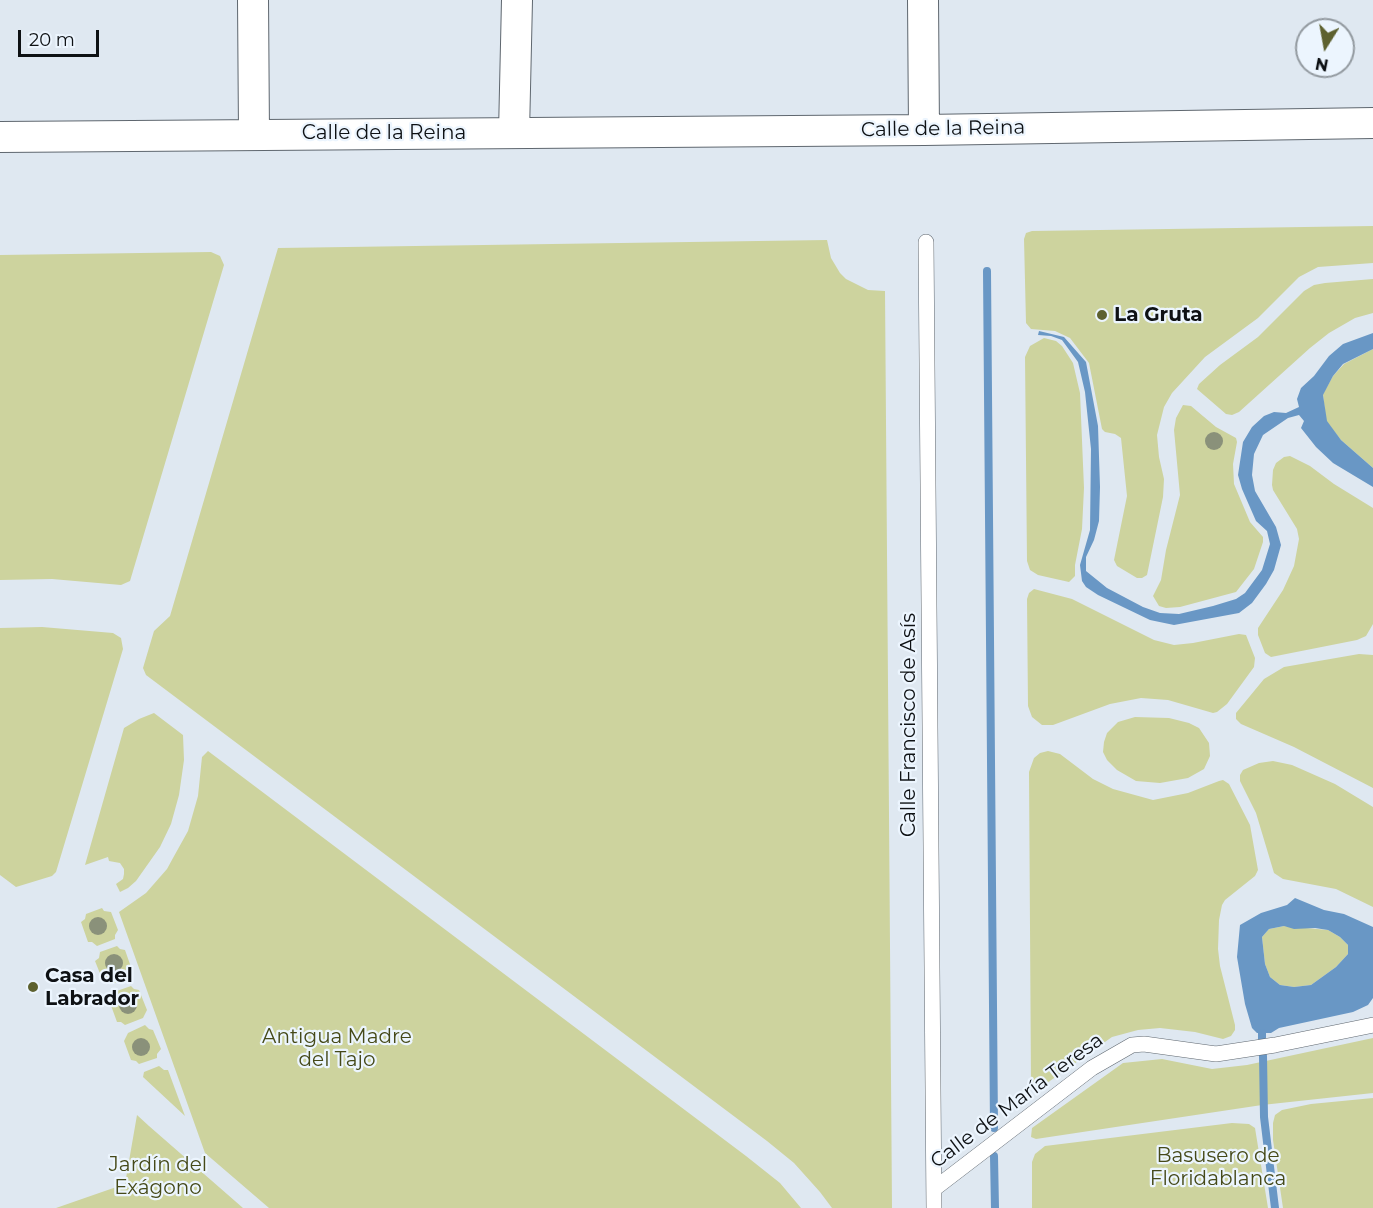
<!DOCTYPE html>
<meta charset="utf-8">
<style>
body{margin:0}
#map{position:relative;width:1373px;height:1208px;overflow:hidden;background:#dfe8f1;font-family:Montserrat,sans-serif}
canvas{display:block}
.north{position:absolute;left:1295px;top:18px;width:60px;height:60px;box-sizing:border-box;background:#ecf5fe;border:2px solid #939aa0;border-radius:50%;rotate:191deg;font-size:16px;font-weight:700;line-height:24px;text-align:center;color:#0e1114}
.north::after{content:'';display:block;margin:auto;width:21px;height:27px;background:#5d612f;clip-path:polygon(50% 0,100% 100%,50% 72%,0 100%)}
.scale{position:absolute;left:18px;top:30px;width:81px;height:27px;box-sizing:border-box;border:3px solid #0e1114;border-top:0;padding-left:8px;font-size:18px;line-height:21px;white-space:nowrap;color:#0e1114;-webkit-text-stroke:4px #ecf5fe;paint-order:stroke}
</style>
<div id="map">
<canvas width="1373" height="1208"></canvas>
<div class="north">N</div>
<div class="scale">20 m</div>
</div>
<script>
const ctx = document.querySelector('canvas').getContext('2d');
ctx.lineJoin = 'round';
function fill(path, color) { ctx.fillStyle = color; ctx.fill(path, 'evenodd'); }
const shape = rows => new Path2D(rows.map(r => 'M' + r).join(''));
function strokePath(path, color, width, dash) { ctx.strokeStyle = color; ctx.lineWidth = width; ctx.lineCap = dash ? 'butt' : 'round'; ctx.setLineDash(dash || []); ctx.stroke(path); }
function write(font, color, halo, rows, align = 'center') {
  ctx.font = font + ' Montserrat,sans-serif'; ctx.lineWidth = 4.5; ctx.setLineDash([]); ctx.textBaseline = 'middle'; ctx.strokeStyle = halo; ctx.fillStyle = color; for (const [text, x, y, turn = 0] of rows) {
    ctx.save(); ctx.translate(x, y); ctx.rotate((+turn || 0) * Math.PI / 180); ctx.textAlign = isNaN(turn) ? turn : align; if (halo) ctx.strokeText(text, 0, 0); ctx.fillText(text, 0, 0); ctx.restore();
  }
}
fill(shape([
 [1373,226,1373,263,1318,267,1299,277,1258,318,1205,357,1172,393,1164,407,1157,435,1159,457,1164,479,1163,497,1147,575,1142,578,1137,578,1117,566,1114,560,1127,496,1121,438,1115,434,1105,432,1102,429,1089,363,1070,338,1055,331,1031,329,1026,323,1024,239,1026,233,1032,231],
 [827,240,831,258,840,273,846,279,868,290,885,291,892,1208,832,1208,820,1192,794,1163,767,1141,146,675,143,668,154,631,170,616,278,248],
 [211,252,220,256,224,265,130,581,121,585,52,579,0,580,0,255],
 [1373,279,1373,313,1355,318,1329,333,1310,348,1239,412,1232,415,1226,414,1197,389,1199,384,1220,365,1258,337,1304,291,1314,285,1325,283],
 [1044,338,1056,341,1062,346,1073,363,1080,393,1084,488,1082,529,1075,565,1075,576,1069,582,1038,575,1030,570,1027,561,1025,357,1030,346],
 [1373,349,1373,468,1341,440,1326,421,1323,394,1333,376,1344,364],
 [1183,405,1191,406,1216,427,1236,438,1237,442,1233,464,1234,484,1250,522,1263,537,1263,542,1254,569,1236,592,1180,607,1166,608,1159,606,1153,596,1161,580,1166,550,1180,495,1174,430,1176,418],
 [1290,456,1310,466,1334,484,1373,508,1373,624,1366,636,1357,640,1271,657,1265,653,1258,635,1258,628,1283,590,1294,566,1299,539,1297,529,1273,490,1272,485,1273,470,1276,463,1284,457],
 [1034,589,1072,599,1154,640,1174,645,1193,643,1239,634,1246,635,1255,658,1254,667,1227,704,1217,712,1213,713,1168,700,1141,698,1110,704,1053,725,1042,725,1032,717,1028,706,1027,599,1029,593],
 [42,627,113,633,121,638,123,649,56,872,52,876,16,887,0,875,0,628],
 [1359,654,1373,655,1373,788,1294,747,1241,724,1236,719,1236,713,1264,679,1284,667],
 [154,713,183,735,184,760,179,795,171,824,160,847,136,881,128,888,120,892,116,884,123,879,124,874,124,869,120,863,109,861,108,857,85,865,124,728,139,719],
 [1135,717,1169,718,1189,723,1199,728,1209,743,1210,756,1204,769,1188,778,1160,783,1136,781,1117,770,1107,760,1103,752,1104,742,1107,733,1118,722],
 [208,751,746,1156,780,1183,801,1208,269,1208,205,1153,119,912,146,893,167,869,173,858,188,831,198,796,202,757],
 [1048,751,1060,754,1093,779,1113,789,1153,800,1188,793,1219,781,1223,780,1229,784,1250,825,1258,870,1255,876,1225,900,1222,905,1219,920,1218,949,1220,966,1235,1025,1235,1030,1231,1036,1223,1039,1195,1032,1160,1028,1138,1030,1112,1037,1040,1088,1036,1088,1031,1082,1029,772,1034,758,1040,753],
 [1273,761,1292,765,1335,784,1373,807,1373,907,1336,889,1283,879,1274,873,1256,813,1240,781,1240,775,1243,770,1259,763],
 [102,908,104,911,111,912,118,930,115,935,115,939,97,946,92,942,88,942,81,922,85,919,86,914],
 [1284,926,1328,930,1340,937,1348,945,1348,954,1336,967,1311,985,1294,987,1280,985,1270,977,1265,964,1262,937,1269,929],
 [117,946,120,949,125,950,132,970,129,979,111,984,103,981,95,961,99,958,100,952],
 [131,986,134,989,139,990,147,1010,143,1018,125,1025,121,1022,117,1022,109,1000,114,992],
 [145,1025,149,1029,153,1030,161,1049,157,1054,157,1058,139,1064,136,1061,131,1060,124,1041,128,1033],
 [1373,1038,1373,1093,1262,1105,1036,1139,1031,1137,1032,1128,1123,1063,1162,1059,1212,1069,1247,1065],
 [159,1066,164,1070,168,1070,185,1116,143,1077,144,1072],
 [1373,1098,1373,1208,1283,1208,1273,1140,1273,1123,1275,1115,1282,1110,1311,1104],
 [137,1115,149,1126,243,1208,56,1208,125,1184],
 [1232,1123,1249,1124,1255,1128,1268,1208,1032,1208,1032,1162,1035,1154,1045,1146]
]), '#cdd39e');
fill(shape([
 [1039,331,1064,337,1086,362,1098,426,1100,487,1099,521,1094,540,1086,557,1086,571,1107,588,1143,607,1160,613,1179,614,1213,606,1236,599,1245,593,1262,570,1270,544,1267,531,1256,521,1242,489,1238,475,1243,442,1252,427,1264,416,1274,412,1286,413,1299,407,1297,399,1301,388,1314,376,1329,356,1343,344,1373,333,1373,349,1343,364,1333,376,1323,395,1327,421,1341,440,1373,468,1373,487,1333,463,1316,447,1301,428,1304,421,1299,415,1288,418,1263,435,1254,454,1252,475,1255,491,1276,527,1281,545,1274,570,1266,584,1252,603,1239,613,1174,625,1150,620,1098,595,1086,587,1082,581,1080,565,1090,530,1091,449,1085,392,1078,362,1062,340,1051,336,1038,335],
 [1295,898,1324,910,1344,914,1373,927,1373,998,1368,1005,1353,1012,1279,1028,1271,1033,1257,1033,1252,1028,1245,1004,1237,957,1240,925,1261,913,1287,905],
 [1284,926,1294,929,1315,928,1328,930,1340,937,1348,945,1348,954,1336,967,1311,985,1294,987,1280,985,1270,977,1265,964,1262,937,1269,929]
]), '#6997c5');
strokePath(shape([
 [987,271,994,1128],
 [1262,1039,1262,1033],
 [1263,1056,1264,1117,1275,1208],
 [994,1156,995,1208]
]), '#6997c5', 8);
const lane = shape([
 [926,242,934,1208],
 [934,1189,1092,1068,1132,1045,1144,1044,1216,1054,1275,1045,1373,1025]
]);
const street = shape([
 [253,0,254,133],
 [923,0,924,130],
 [514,133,517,0],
 [0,137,924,130,1373,123]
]);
strokePath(lane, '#5f676f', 16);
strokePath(street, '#5f676f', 32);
strokePath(lane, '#fff', 15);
strokePath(street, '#fff', 30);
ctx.fillStyle = '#8a917a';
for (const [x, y] of [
 [1214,441],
 [98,926],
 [114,963],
 [128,1005],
 [141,1047]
]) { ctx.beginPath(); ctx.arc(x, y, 9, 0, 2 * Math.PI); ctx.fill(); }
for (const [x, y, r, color] of [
 [1102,315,6,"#5d612f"],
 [33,987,6,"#5d612f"]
]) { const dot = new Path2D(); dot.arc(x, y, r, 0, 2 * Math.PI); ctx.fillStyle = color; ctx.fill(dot); strokePath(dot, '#ecf5fe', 2); }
write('20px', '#0e1114', '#ecf5fe', [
 ["Calle de la Reina",943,129,-1],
 ["Calle de la Reina",384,133],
 ["Calle Francisco de Asís",909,725,-90],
 ["Calle de María Teresa",1017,1101,-37]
]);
write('bold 20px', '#0e1114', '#ecf5fe', [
 ["La Gruta",1114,315],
 ["Casa del",45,976],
 ["Labrador",45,999]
], 'left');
write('20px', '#454918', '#ecf5fe', [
 ["Antigua Madre",337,1037],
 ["del Tajo",337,1060],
 ["Basusero de",1218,1156],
 ["Floridablanca",1218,1179],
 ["Jardín del",158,1165],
 ["Exágono",158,1188]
]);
</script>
